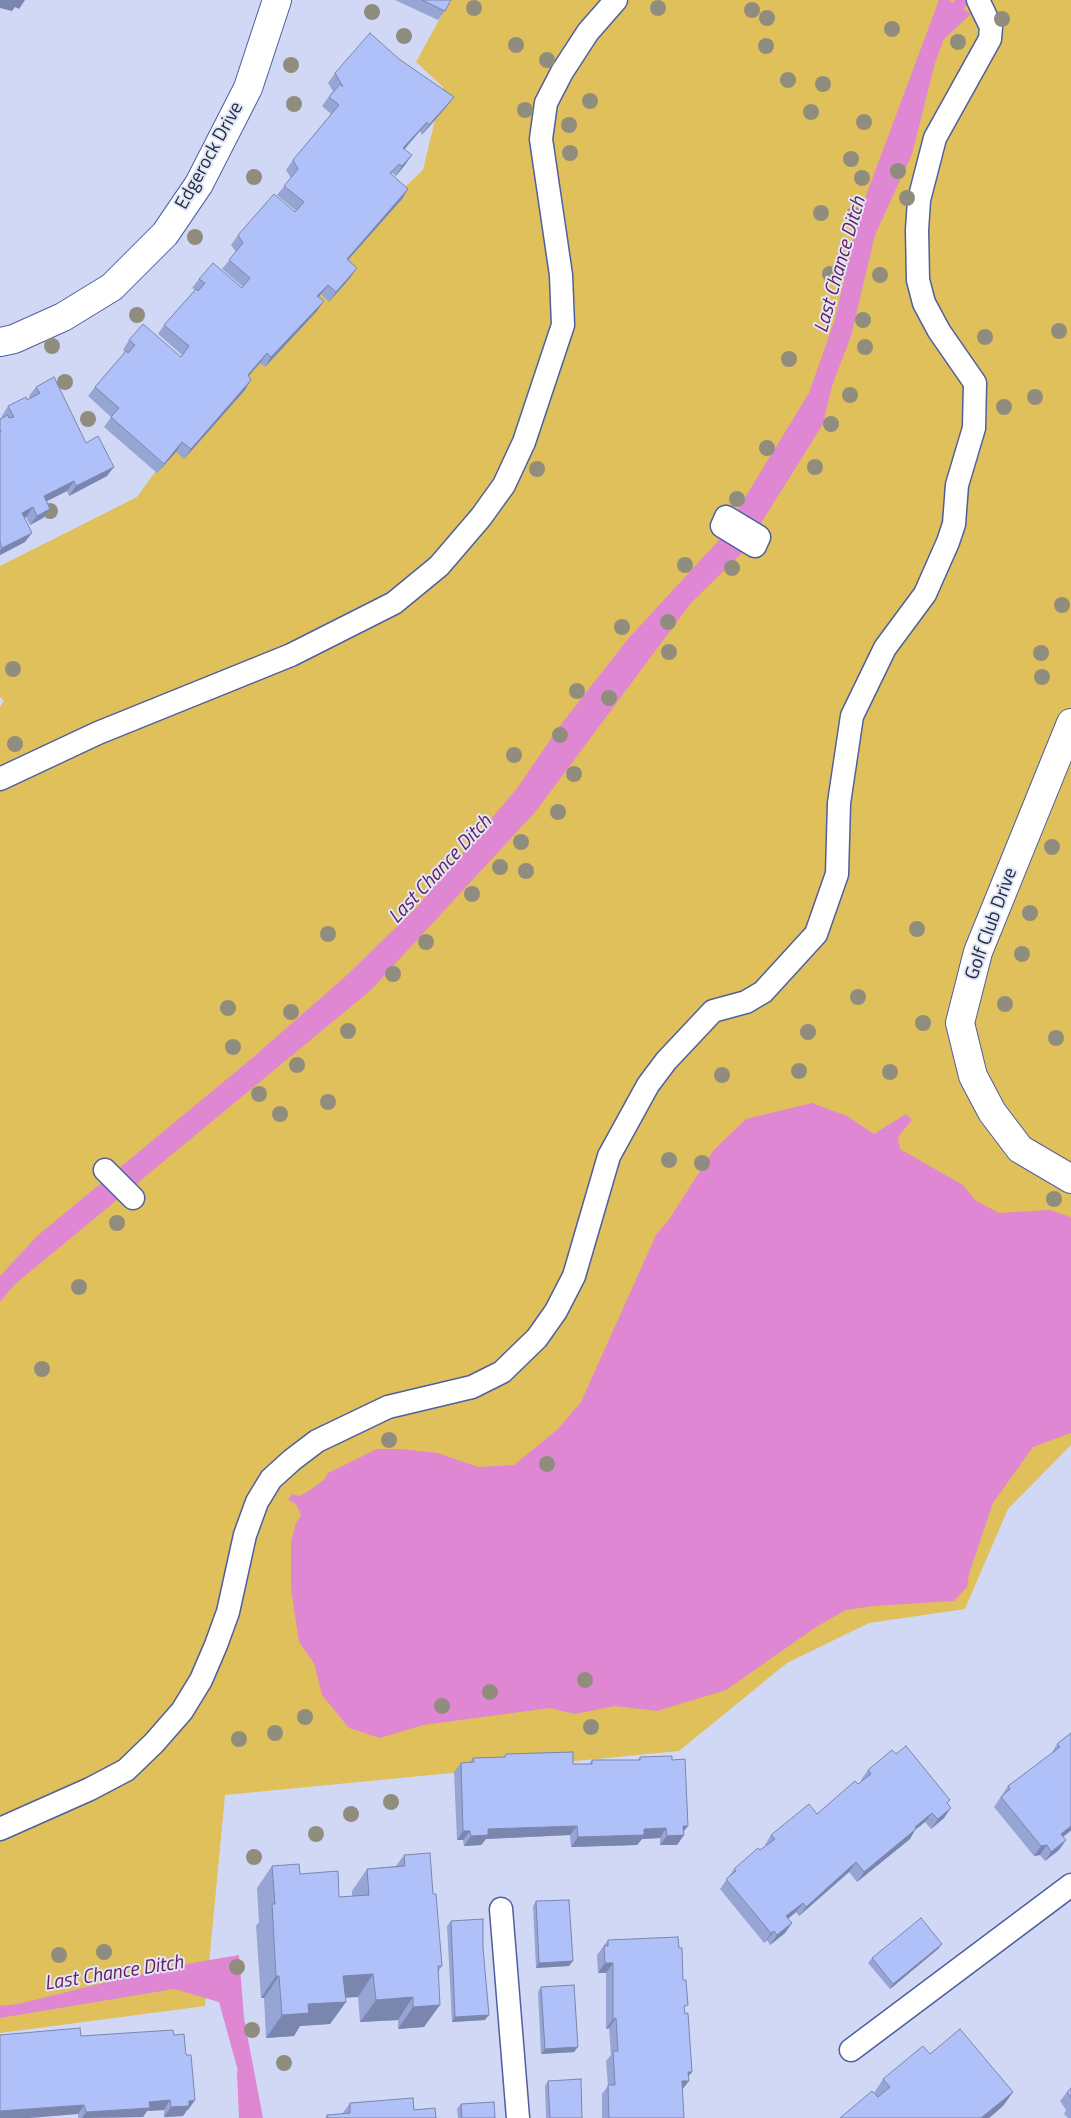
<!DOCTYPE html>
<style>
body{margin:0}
canvas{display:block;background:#d0d8f5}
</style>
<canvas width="1071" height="2118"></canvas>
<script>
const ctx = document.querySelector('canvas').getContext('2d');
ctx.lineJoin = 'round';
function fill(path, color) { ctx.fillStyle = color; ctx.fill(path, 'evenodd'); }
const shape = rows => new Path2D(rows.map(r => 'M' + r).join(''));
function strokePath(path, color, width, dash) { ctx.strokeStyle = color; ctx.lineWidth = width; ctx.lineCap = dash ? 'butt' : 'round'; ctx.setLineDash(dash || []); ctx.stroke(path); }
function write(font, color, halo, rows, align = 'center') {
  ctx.font = font + ' "Titillium Web",sans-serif'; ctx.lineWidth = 4; ctx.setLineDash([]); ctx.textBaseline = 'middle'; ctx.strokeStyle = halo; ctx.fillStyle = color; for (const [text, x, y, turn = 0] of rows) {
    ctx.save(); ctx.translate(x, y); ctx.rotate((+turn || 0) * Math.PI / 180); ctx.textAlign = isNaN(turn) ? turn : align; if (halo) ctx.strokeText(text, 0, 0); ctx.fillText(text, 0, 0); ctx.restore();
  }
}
fill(shape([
 [450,0,1071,0,1071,1445,1008,1509,965,1609,869,1623,787,1663,679,1751,225,1795,205,2006,0,2033,0,707,4,701,0,697,0,566,137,497,184,432,355,234,423,170,443,87,416,62]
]), '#dfc05a');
fill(shape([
 [939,0,949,0,971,14,944,39,935,63,912,154,875,235,851,336,832,386,823,424,743,552,691,603,536,811,371,990,14,1285,0,1302,0,1276,37,1236,250,1060,347,975,417,907,518,787,559,727,628,639,719,540,809,393,835,319,859,214],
 [812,1103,847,1116,874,1134,906,1114,912,1120,898,1137,900,1149,963,1185,975,1200,999,1213,1049,1210,1071,1217,1071,1433,1033,1447,993,1503,969,1574,967,1587,954,1601,873,1606,846,1610,816,1627,726,1690,657,1711,615,1706,575,1714,550,1708,423,1725,380,1738,349,1728,322,1695,314,1663,299,1642,291,1588,291,1541,296,1523,301,1515,296,1504,288,1500,292,1494,299,1496,307,1492,324,1480,328,1473,377,1449,400,1449,438,1453,478,1467,514,1465,558,1429,581,1402,656,1235,668,1221,713,1151,746,1119],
 [239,1955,244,2018,263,2118,251,2118,219,2002,174,1989,0,2018,0,2006,18,2004,169,1967]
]), '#e087d3');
strokePath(shape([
 [949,18,963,0],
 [243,2073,245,2118]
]), '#e087d3', 12);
const service = shape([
 [726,517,759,537,755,546,722,526,726,517],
 [0,779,98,733,291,655,394,603,439,566,481,517,504,485,524,442,563,325,561,275,541,139,546,103,562,72,588,32,616,0],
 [105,1170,133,1198],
 [0,1829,90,1789,126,1770,154,1743,182,1711,201,1680,216,1645,228,1612,245,1535,257,1502,271,1479,292,1460,317,1441,388,1407,472,1387,502,1372,537,1338,556,1311,574,1276,609,1156,648,1085,666,1061,713,1011,746,1002,763,992,816,934,837,874,839,803,852,716,885,648,925,594,948,542,954,524,957,485,974,428,975,383,939,331,924,303,918,280,917,230,919,200,935,138,990,39,991,27,978,0],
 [501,1909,518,2118],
 [851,2050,1071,1885]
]);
const minor = shape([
 [0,342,14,339,63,317,112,287,165,234,199,184,248,88,277,0],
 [1071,723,978,952,960,1023,973,1076,992,1112,1020,1149,1071,1179]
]);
strokePath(service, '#505f9e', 25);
strokePath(minor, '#505f9e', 30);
strokePath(service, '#fff', 22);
strokePath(minor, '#fff', 28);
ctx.fillStyle = '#918d7e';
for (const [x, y] of [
 [474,8],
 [658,8],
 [752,10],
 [372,12],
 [767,18],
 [1002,19],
 [892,29],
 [404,36],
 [958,42],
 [516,45],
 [766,46],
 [547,60],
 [291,65],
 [788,80],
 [823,84],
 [590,101],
 [294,104],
 [525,110],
 [811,112],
 [864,122],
 [569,125],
 [570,153],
 [851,159],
 [898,171],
 [254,177],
 [862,178],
 [907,198],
 [821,213],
 [854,215],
 [195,237],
 [830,274],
 [880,275],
 [137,315],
 [863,320],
 [1059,331],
 [985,337],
 [52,346],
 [865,347],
 [789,359],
 [65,382],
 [850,395],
 [1035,397],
 [1004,407],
 [88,419],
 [831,424],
 [767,448],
 [815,467],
 [537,469],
 [737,499],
 [50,511],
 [685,565],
 [732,568],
 [1062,605],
 [668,622],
 [622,627],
 [669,652],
 [1041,653],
 [13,669],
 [1042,677],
 [577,691],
 [609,698],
 [560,735],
 [15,744],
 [514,755],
 [574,774],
 [558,812],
 [521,842],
 [1052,847],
 [500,867],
 [526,871],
 [472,894],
 [1030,913],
 [917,929],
 [328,934],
 [426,942],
 [1022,954],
 [393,974],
 [858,997],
 [1005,1004],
 [228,1008],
 [291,1012],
 [923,1023],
 [348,1031],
 [808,1032],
 [1056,1038],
 [233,1047],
 [297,1065],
 [799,1071],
 [890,1072],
 [722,1075],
 [259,1094],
 [328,1102],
 [280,1114],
 [669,1160],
 [702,1163],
 [1054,1199],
 [117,1223],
 [79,1287],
 [42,1369],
 [389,1440],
 [547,1464],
 [585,1680],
 [490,1692],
 [442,1706],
 [305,1717],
 [591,1727],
 [275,1733],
 [239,1739],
 [391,1802],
 [351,1814],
 [316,1834],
 [254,1857],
 [104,1952],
 [59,1955],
 [237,1967],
 [252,2030],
 [284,2063]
]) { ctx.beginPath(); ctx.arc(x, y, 8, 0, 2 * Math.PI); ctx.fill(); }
fill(shape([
 [395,0,451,0,445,11,438,20],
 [399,59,454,97,447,106,422,135,420,131,404,149,405,165,396,176,392,173,391,174,408,189,402,199,348,260,350,278,329,302,321,294,318,297,317,311,265,367,260,363,248,376,245,390,184,459,176,452,157,473,104,427,111,417,88,396,95,387,125,352,123,350,129,340,181,357,182,355,158,334,164,325,195,290,192,288,199,279,242,288,243,287,222,269,236,252,231,245,238,235,296,211,277,195,291,178,286,170,293,160,331,114,322,106,333,91,328,83,335,73],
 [36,387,86,443,107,476,69,496,67,491,47,501,50,509,43,518,30,525,26,517,24,518,25,542,0,555,0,419,2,417,2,416,8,406,30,398,29,396],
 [1071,1733,1071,1831,1063,1837,1066,1840,1059,1850,1045,1861,1040,1855,1034,1856,994,1807,1008,1786,1051,1754,1057,1744],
 [506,1754,573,1764,589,1764,592,1760,638,1760,640,1757,672,1760,684,1835,677,1845,660,1845,660,1838,642,1839,637,1845,571,1847,570,1835,486,1839,481,1845,464,1846,463,1840,457,1840,454,1772,461,1763,470,1762,473,1758,504,1757],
 [896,1754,950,1800,947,1804,944,1818,931,1829,925,1822,915,1830,910,1839,857,1882,849,1872,799,1916,796,1912,788,1919,792,1923,785,1933,770,1945,767,1940,764,1943,720,1889,734,1869,766,1846,765,1845,771,1835,817,1814,862,1781,861,1780,868,1770],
 [404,1855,433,1894,442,1966,438,1972,424,2027,398,2029,398,2020,360,2022,358,1997,345,1997,346,2002,330,2024,300,2026,294,2036,266,2038,264,1998,261,1998,256,1926,259,1922,257,1888,272,1866,339,1897,352,1896,352,1891,367,1869,396,1866],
 [536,1901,569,1966,536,1968,533,1906],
 [451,1921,483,1948,485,2020,452,2022,447,1926],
 [608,1940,684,2010,689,2076,682,2090,684,2118,602,2118,602,2094,608,2086,606,2061,611,2055,609,2028,606,2029,606,1973,598,1973,597,1955],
 [942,1944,938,1949,890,1989,868,1963,872,1958],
 [541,1987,574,2052,541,2054,538,1992],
 [174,2035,188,2110,187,2110,183,2116,164,2117,164,2110,147,2111,143,2117,78,2118,81,2036],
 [930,2054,1013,2092,1003,2106,989,2118,840,2118,874,2093,883,2079],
 [548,2081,582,2118,546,2118,545,2086],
 [1071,2088,1071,2118,1068,2118,1064,2114,1066,2110,1060,2101,1067,2092],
 [350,2103,414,2110,436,2118,325,2118,327,2115,342,2114],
 [461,2104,495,2118,458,2118,457,2109]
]), '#97a5d5');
fill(shape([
 [0,0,25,0,19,9,15,7,12,11,0,8],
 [454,97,447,106,422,135,429,125],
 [427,122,420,131,397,158,403,148],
 [412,155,405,165,396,176,402,166],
 [408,189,402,199,340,269,347,259],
 [357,268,350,278,329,302,336,292],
 [328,285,321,294,310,306,317,296],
 [324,301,317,311,265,367,271,357],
 [267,353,260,363,241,385,248,375],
 [251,380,245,390,184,459,191,449],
 [182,442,176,452,157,473,164,464],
 [114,467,107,476,69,496,76,486],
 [74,481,67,491,37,506,44,496],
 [33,507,26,517,15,523,22,513],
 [50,509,43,518,30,525,37,516],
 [32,533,25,542,0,555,0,551,2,548],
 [951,1808,944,1818,931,1829,938,1819],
 [932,1813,925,1822,915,1830,910,1839,857,1882,864,1872],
 [577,1826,570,1835,486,1839,481,1845,464,1846,471,1836,488,1829],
 [683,1826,688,1826,681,1835,684,1835,677,1845,660,1845,667,1836],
 [1071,1826,1071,1830,1054,1844,1061,1834],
 [666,1828,660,1838,642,1839,637,1845,571,1847,578,1837,644,1829],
 [463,1831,470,1831,463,1840,457,1840],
 [1066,1840,1059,1850,1045,1861,1051,1852],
 [1047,1845,1040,1855,1034,1856,1041,1846],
 [856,1862,849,1872,799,1916,806,1907],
 [803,1903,796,1912,779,1926,786,1916],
 [792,1923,785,1933,770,1945,777,1935],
 [774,1931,767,1940,764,1943,771,1933],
 [942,1944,938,1949,890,1989,893,1984],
 [573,1961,569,1966,536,1968,539,1963],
 [605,1963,613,1963,606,1973,598,1973],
 [373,1974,358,1997,328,1999,343,1976],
 [276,1976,279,1976,264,1998,261,1998],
 [413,1997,398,2020,360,2022,376,2000],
 [346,2002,330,2024,300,2026,294,2036,266,2038,282,2015,308,2004],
 [440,2005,424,2027,398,2029,413,2007],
 [489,2015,485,2020,452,2022,455,2017],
 [616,2018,609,2028,606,2029,613,2019],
 [578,2047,574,2052,541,2054,545,2049],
 [688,2072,692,2072,685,2081,689,2081,682,2090,675,2091],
 [1013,2092,1003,2106,989,2118,981,2118],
 [170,2100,164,2110,147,2111,143,2117,82,2118,86,2112,149,2102],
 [195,2100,188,2110,187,2110,183,2116,164,2117,171,2107,189,2101],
 [84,2105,78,2114,30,2118,0,2118,0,2111]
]), '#7b86ae');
const building = shape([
 [422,0,451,0,445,11,422,0],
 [370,33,399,59,454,97,429,125,427,122,403,148,412,155,402,166,399,164,390,173,408,189,347,259,357,268,336,292,328,285,317,296,324,301,271,357,267,353,248,375,251,380,191,449,182,442,164,464,111,417,119,408,95,387,126,351,128,353,135,345,129,340,143,324,181,357,189,346,164,325,196,289,198,291,205,283,199,279,213,263,242,288,250,278,229,260,243,243,238,235,274,194,295,212,304,202,284,186,298,169,293,160,339,105,329,97,340,84,343,87,335,73,370,33],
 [54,377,86,443,98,436,114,467,76,486,74,481,44,496,50,509,37,516,33,507,22,513,32,533,2,548,0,542,0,432,1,432,0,430,0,419,8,415,9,418,14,417,8,406,26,397,27,400,40,393,36,387,54,377],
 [1071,1733,1071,1826,1061,1834,1066,1840,1051,1852,1047,1845,1041,1846,1001,1797,1010,1789,1008,1786,1060,1747,1057,1744,1071,1733],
 [906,1746,950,1800,947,1803,951,1808,938,1819,932,1813,915,1827,916,1829,864,1872,856,1862,806,1907,803,1903,786,1916,792,1923,777,1935,774,1931,771,1933,726,1879,736,1871,734,1869,758,1848,760,1850,775,1839,771,1835,809,1804,817,1814,855,1781,858,1784,871,1774,868,1770,892,1750,896,1754,906,1746],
 [573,1752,573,1764,592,1764,592,1760,640,1760,640,1757,672,1756,672,1760,685,1759,688,1826,683,1826,684,1835,667,1836,666,1828,644,1829,644,1835,578,1837,577,1826,488,1829,488,1835,471,1836,470,1831,463,1831,461,1763,474,1762,473,1758,505,1757,506,1754,573,1752],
 [430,1853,433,1894,436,1894,442,1966,438,1966,440,2005,413,2007,413,1997,376,2000,373,1974,343,1976,346,2002,308,2004,309,2013,282,2015,279,1976,276,1976,272,1904,275,1904,272,1866,299,1864,300,1874,338,1871,339,1897,369,1895,367,1869,405,1866,404,1855,430,1853],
 [569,1900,573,1961,539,1963,536,1901,569,1900],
 [921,1918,942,1944,893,1984,872,1958,921,1918],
 [483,1919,483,1948,489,2015,455,2017,451,1921,483,1919],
 [678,1937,679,1948,682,1948,683,1980,686,1980,688,2005,684,2006,685,2014,688,2013,692,2072,688,2072,689,2081,682,2081,684,2118,609,2118,608,2085,615,2085,613,2051,618,2051,616,2018,613,2019,613,1963,605,1963,604,1946,608,1946,608,1940,678,1937],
 [574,1985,578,2047,545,2049,541,1987,574,1985],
 [80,2028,81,2036,173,2030,174,2035,184,2034,186,2055,191,2055,195,2100,189,2101,189,2106,171,2107,170,2100,149,2102,150,2108,86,2112,84,2105,0,2111,0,2035,80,2028],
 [960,2029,1013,2092,981,2118,840,2118,872,2091,878,2097,890,2087,883,2079,923,2046,930,2054,960,2029],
 [581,2079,582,2118,550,2118,548,2081,581,2079],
 [1071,2088,1071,2098,1067,2092,1071,2088],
 [413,2098,414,2110,435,2108,436,2118,328,2118,327,2115,350,2113,350,2103,413,2098],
 [494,2102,495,2118,462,2118,461,2104,494,2102]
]);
fill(building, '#b0c0f8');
strokePath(building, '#7b86ae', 1);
write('19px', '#232a45', '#e1e6f4', [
 ["Edgerock Drive",210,156,-61],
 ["Golf Club Drive",992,924,-70]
]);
write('italic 20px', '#681960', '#e1e6f4', [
 ["Last Chance Ditch",841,265,-74],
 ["Last Chance Ditch",441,870,-47],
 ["Last Chance Ditch",114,1974,-9]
]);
</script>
